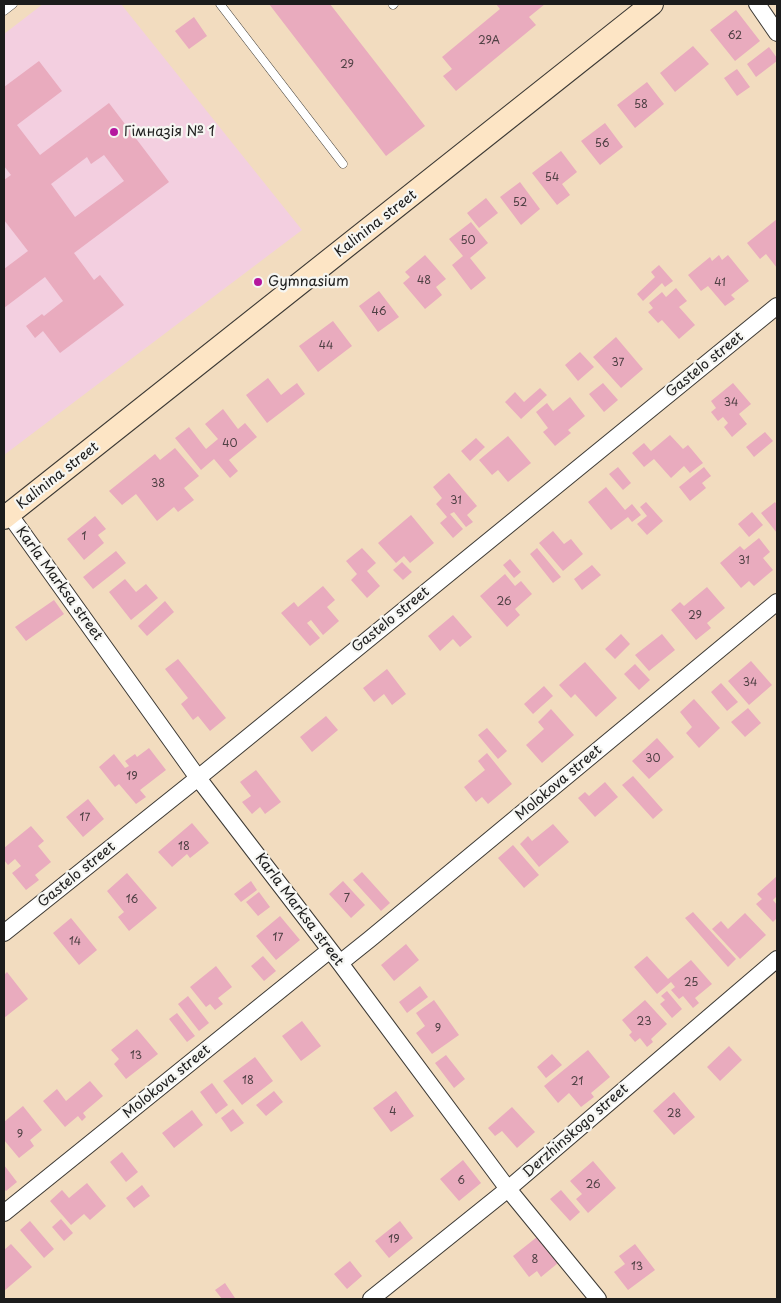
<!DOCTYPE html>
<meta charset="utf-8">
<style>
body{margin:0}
#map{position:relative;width:781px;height:1303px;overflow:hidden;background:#f2dcbf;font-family:"Playpen Sans",sans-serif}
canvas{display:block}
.frame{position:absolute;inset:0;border:5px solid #1c1c1c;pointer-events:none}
</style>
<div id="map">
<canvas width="781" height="1303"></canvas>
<div class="frame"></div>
</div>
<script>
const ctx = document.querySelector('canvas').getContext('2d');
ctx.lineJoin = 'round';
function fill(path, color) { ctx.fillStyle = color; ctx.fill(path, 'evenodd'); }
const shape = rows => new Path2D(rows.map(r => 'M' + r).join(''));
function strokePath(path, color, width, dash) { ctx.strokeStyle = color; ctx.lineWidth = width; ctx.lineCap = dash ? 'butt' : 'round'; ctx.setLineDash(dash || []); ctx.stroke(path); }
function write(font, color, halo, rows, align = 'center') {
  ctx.font = font + ' "Playpen Sans",sans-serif'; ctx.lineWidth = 4.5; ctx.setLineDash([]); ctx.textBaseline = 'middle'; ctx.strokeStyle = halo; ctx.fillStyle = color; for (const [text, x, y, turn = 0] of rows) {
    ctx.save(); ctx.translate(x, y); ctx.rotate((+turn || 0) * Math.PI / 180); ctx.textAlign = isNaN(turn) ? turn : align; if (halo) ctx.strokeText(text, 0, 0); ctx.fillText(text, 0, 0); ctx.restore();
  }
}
fill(shape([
 [43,4,121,4,302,230,4,455,4,34]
]), '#f3cfe0');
fill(shape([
 [269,4,330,4,425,126,386,156],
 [496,4,545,4,529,17,536,25,456,91,443,76,452,69,442,57,500,9],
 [736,10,760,41,735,61,710,30],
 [194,17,207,36,189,49,175,31],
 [693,46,709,64,675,92,660,73],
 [769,47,777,58,777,61,756,77,747,64],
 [39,61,62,91,17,125,40,155,109,103,169,182,74,253,94,280,100,275,124,305,60,353,43,331,35,338,26,326,42,314,44,316,63,301,45,277,4,308,4,269,28,251,4,220,4,180,11,175,4,166,4,87],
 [104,155,124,181,75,217,51,184,87,157,91,164],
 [737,69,750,87,737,96,724,78],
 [647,82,664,104,635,128,617,105],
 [605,123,623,147,600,165,581,141],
 [561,151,577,172,562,184,570,195,557,205,532,173],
 [520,182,540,209,521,225,500,197],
 [486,198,498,213,479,228,467,213],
 [777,219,777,268,766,254,760,259,747,243],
 [471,222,488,243,470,258,486,278,471,290,452,265,463,256,449,239],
 [425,255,446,279,436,287,442,295,425,309,403,283,410,277,405,272],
 [719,255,722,260,728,255,749,281,731,295,735,299,725,306,708,286,701,291,688,275,710,257,712,261],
 [659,265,673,281,665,287,662,283,643,301,637,294,655,277,651,272],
 [676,288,687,301,679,307,695,325,679,339,662,320,658,323,648,312,653,308,649,303,662,292,666,297],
 [379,291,399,317,378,332,359,306],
 [333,321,352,346,318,372,299,346],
 [616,337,643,369,621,388,593,357],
 [580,352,594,367,578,381,565,365],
 [268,378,281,395,297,383,305,394,267,423,246,395],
 [603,383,618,400,604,412,589,394],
 [733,383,751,404,739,414,747,424,732,437,724,427,728,423,723,417,718,421,711,412,716,408,711,401],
 [540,388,547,395,521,419,505,402,515,392,524,402],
 [570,397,585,416,568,430,571,433,555,446,543,432,548,428,536,412,547,403,553,411],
 [223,409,238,429,245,423,257,437,229,460,238,471,230,478,214,459,201,470,175,438,189,427,206,449,218,439,205,424],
 [765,432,773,441,754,457,746,447],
 [670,435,683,449,688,445,703,463,690,473,684,466,671,478,654,459,644,467,632,453,644,443,651,451],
 [508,436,531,463,508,482,498,470,492,475,479,460],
 [476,438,485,447,470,461,461,451],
 [175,448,199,476,184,488,194,500,178,512,174,507,157,521,136,494,122,505,109,491,155,454,160,460],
 [618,467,631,483,623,490,609,474],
 [704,467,711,476,702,483,706,488,690,501,679,487],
 [449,473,477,506,467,515,473,522,466,527,454,512,450,514,463,529,453,538,440,523,447,517,436,504,442,498,433,487],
 [606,487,625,510,632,504,641,515,632,522,628,517,611,530,588,502],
 [646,502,663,521,647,535,637,524,647,516,640,507],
 [775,502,777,505,777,533,761,513],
 [752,512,763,525,749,537,738,524],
 [411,515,434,543,410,563,404,556,396,563,378,543],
 [95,516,106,529,98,535,104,543,84,560,67,539],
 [553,531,564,544,571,539,583,554,563,571,539,543],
 [759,538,770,552,763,558,773,570,754,586,749,581,741,588,720,563,740,546,744,550],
 [362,548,376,563,367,571,380,586,367,598,351,580,357,574,346,561],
 [537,548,561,577,553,583,530,554],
 [116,551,126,563,93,589,83,577],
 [510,559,521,572,514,578,503,565],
 [402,562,412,572,403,580,393,570],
 [592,565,601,575,582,590,574,579],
 [505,574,515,586,521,581,532,594,515,609,520,615,507,627,480,596],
 [125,579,136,592,146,584,158,598,131,620,109,592],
 [323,586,335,600,327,607,339,621,323,635,311,620,307,623,320,638,310,646,281,613,294,602,298,607],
 [707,587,725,608,707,623,711,628,696,640,671,610,680,602,684,606],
 [54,600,64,614,26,641,15,627],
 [165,601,174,612,147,636,138,626],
 [453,615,472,637,460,647,453,639,440,651,428,636],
 [621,634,630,644,615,659,605,649],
 [662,634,675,650,649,671,635,655],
 [178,659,226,718,210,731,198,716,193,720,181,704,188,698,165,669],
 [751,661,772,685,749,705,728,681],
 [585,662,617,698,596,717,575,694,571,698,559,685],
 [635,664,650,680,639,690,624,674],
 [387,669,406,694,392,705,384,694,374,702,363,688],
 [721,683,738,702,727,711,711,692],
 [544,686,553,696,533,714,524,704],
 [694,699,720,728,699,748,686,733,692,727,680,712],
 [748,708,761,723,745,737,731,722],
 [551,709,574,735,542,763,526,745,544,729,538,722],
 [326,716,338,730,312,752,300,737],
 [487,728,507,751,498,759,478,735],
 [657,738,674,757,649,779,632,761],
 [149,748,166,770,140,790,146,797,136,804,119,784,115,787,99,767,114,754,125,768,129,766,125,761,135,754,137,757],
 [487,753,512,784,488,804,482,797,476,802,464,787,485,770,478,761],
 [256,770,281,802,265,814,260,807,252,814,242,802,251,796,240,782],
 [633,776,663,810,653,819,622,785],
 [605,782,618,797,595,817,578,798,585,792,589,796],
 [88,799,104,819,83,837,66,817],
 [192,823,209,843,190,858,187,854,172,867,158,852],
 [553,824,569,842,539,867,520,844,528,836,532,841],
 [31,826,44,841,38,846,51,862,35,875,39,880,26,890,12,873,21,866,15,859,8,865,4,860,4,848],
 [513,845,539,875,524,888,498,858],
 [362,872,390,903,381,911,353,880],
 [127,873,157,908,129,931,118,917,124,912,107,891],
 [777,876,777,896,773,900,777,905,777,918,773,922,756,904,762,899,757,894],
 [251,881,257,890,241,902,234,894],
 [343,881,365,905,351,918,329,894],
 [259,892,270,907,258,916,246,902],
 [693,912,736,959,728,967,685,918],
 [745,913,766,935,740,959,712,929,721,921,728,929],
 [280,916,300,940,276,960,256,936],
 [71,918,97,950,79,965,53,933],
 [406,944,419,960,394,981,381,965],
 [263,956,276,971,264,981,251,966],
 [647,956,668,979,691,960,712,984,695,998,699,1003,693,1008,683,996,679,999,671,990,675,987,671,982,657,994,634,967],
 [216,966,232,987,218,998,223,1004,215,1010,210,1004,206,1007,190,987],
 [7,972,28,999,4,1018,4,975],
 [420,986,428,997,407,1013,399,1002],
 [667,991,682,1009,672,1018,660,1004,665,1000,661,996],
 [188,996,209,1023,199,1031,178,1004],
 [434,1000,459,1035,432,1054,416,1033,425,1026,416,1013],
 [645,1000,667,1024,651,1039,653,1042,647,1047,640,1038,635,1042,629,1035,632,1032,622,1020],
 [177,1013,195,1036,187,1042,169,1019],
 [302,1021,321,1046,301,1061,282,1036],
 [137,1029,158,1054,126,1079,114,1064,119,1059,111,1050],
 [729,1046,742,1060,720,1081,707,1067],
 [588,1050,610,1077,591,1093,594,1097,581,1107,569,1093,558,1103,544,1086],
 [552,1054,562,1065,546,1078,537,1067],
 [446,1055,465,1079,454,1088,435,1063],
 [255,1057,273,1081,242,1105,223,1081],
 [90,1081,103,1096,83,1113,86,1117,82,1121,78,1116,65,1127,43,1101,57,1089,66,1101],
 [212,1083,228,1105,216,1114,200,1092],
 [274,1091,283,1102,266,1116,256,1105],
 [396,1091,414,1116,391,1132,373,1108],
 [674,1092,695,1117,674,1135,653,1111],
 [23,1106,42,1130,30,1140,34,1146,19,1158,4,1140,4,1122],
 [512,1107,535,1132,517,1148,502,1131,495,1136,488,1128],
 [233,1109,244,1123,231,1132,221,1118],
 [192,1110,203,1125,174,1148,162,1133],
 [122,1152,138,1172,126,1182,110,1162],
 [463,1160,481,1183,459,1201,440,1179],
 [593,1161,616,1188,588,1213,576,1199,582,1194,570,1181],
 [4,1165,17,1182,6,1191,4,1189],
 [87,1183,106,1206,90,1220,84,1214,71,1225,50,1201,62,1190,69,1198],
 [142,1185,150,1196,134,1208,126,1198],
 [561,1190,580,1212,570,1221,550,1199],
 [61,1219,73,1233,64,1241,52,1227],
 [30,1221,54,1249,44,1258,20,1230],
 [400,1221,413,1238,389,1258,375,1241],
 [537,1237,558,1263,541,1277,537,1271,529,1277,513,1256],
 [11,1244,32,1267,4,1291,4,1250],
 [635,1244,655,1270,628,1290,614,1272,625,1264,619,1256],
 [350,1261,362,1276,347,1289,334,1274],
 [225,1283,235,1298,233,1299,222,1299,215,1290]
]), '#e9abbe');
const lane = shape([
 [220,4,343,164],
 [393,5,394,4],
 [4,11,13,4]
]);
const street = shape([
 [757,4,777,33],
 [9,514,198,778,340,963,508,1189,598,1299],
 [4,933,198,778,777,306],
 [340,963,370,939,777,602],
 [4,1213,330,950],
 [371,1299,508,1189,777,959]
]);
const secondary = shape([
 [4,518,652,4]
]);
strokePath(lane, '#3c3934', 9);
strokePath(street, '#3c3934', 18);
strokePath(secondary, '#3c3934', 24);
strokePath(lane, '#fff', 8);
strokePath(street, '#fff', 16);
strokePath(secondary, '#fde5c5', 22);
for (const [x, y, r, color] of [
 [114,132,5,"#b5179e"],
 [258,282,5,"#b5179e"]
]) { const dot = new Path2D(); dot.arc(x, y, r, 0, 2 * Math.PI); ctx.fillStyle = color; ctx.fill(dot); strokePath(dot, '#f6f6f2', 2); }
write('11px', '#4f4044', null, [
 ["62",735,36],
 ["29А",489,41],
 ["29",347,65],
 ["58",641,105],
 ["56",602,144],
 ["54",552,178],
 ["52",520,203],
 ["50",468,241],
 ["48",424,281],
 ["41",720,283],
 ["46",379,312],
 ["44",326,346],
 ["37",618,363],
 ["34",731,403],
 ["40",230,444],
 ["38",158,484],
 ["31",456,501],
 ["1",84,537],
 ["31",744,561],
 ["26",504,602],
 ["29",695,616],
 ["34",750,683],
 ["30",653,759],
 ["19",132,777],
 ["17",85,818],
 ["18",184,847],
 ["7",347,899],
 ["16",132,900],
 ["17",278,938],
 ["14",75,942],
 ["25",691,983],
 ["23",644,1022],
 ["9",438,1029],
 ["13",136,1056],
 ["18",248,1081],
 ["21",577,1082],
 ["4",393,1112],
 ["28",674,1114],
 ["9",20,1135],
 ["6",461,1181],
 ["26",593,1185],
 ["19",394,1240],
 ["8",535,1260],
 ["13",637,1267]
]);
write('14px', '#1c1c1c', '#f6f6f2', [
 ["Гімназія № 1",124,132],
 ["Gymnasium",268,282]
], 'left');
write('14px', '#1c1c1c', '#f6f6f2', [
 ["Kalinina street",376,224,-38],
 ["Gastelo street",705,365,-39],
 ["Kalinina street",58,476,-38],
 ["Karla Marksa street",59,584,54],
 ["Gastelo street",391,620,-39],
 ["Molokova street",559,783,-40],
 ["Gastelo street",77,875,-39],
 ["Karla Marksa street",299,910,53],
 ["Molokova street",167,1082,-39],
 ["Derzhinskogo street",576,1131,-41]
]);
</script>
